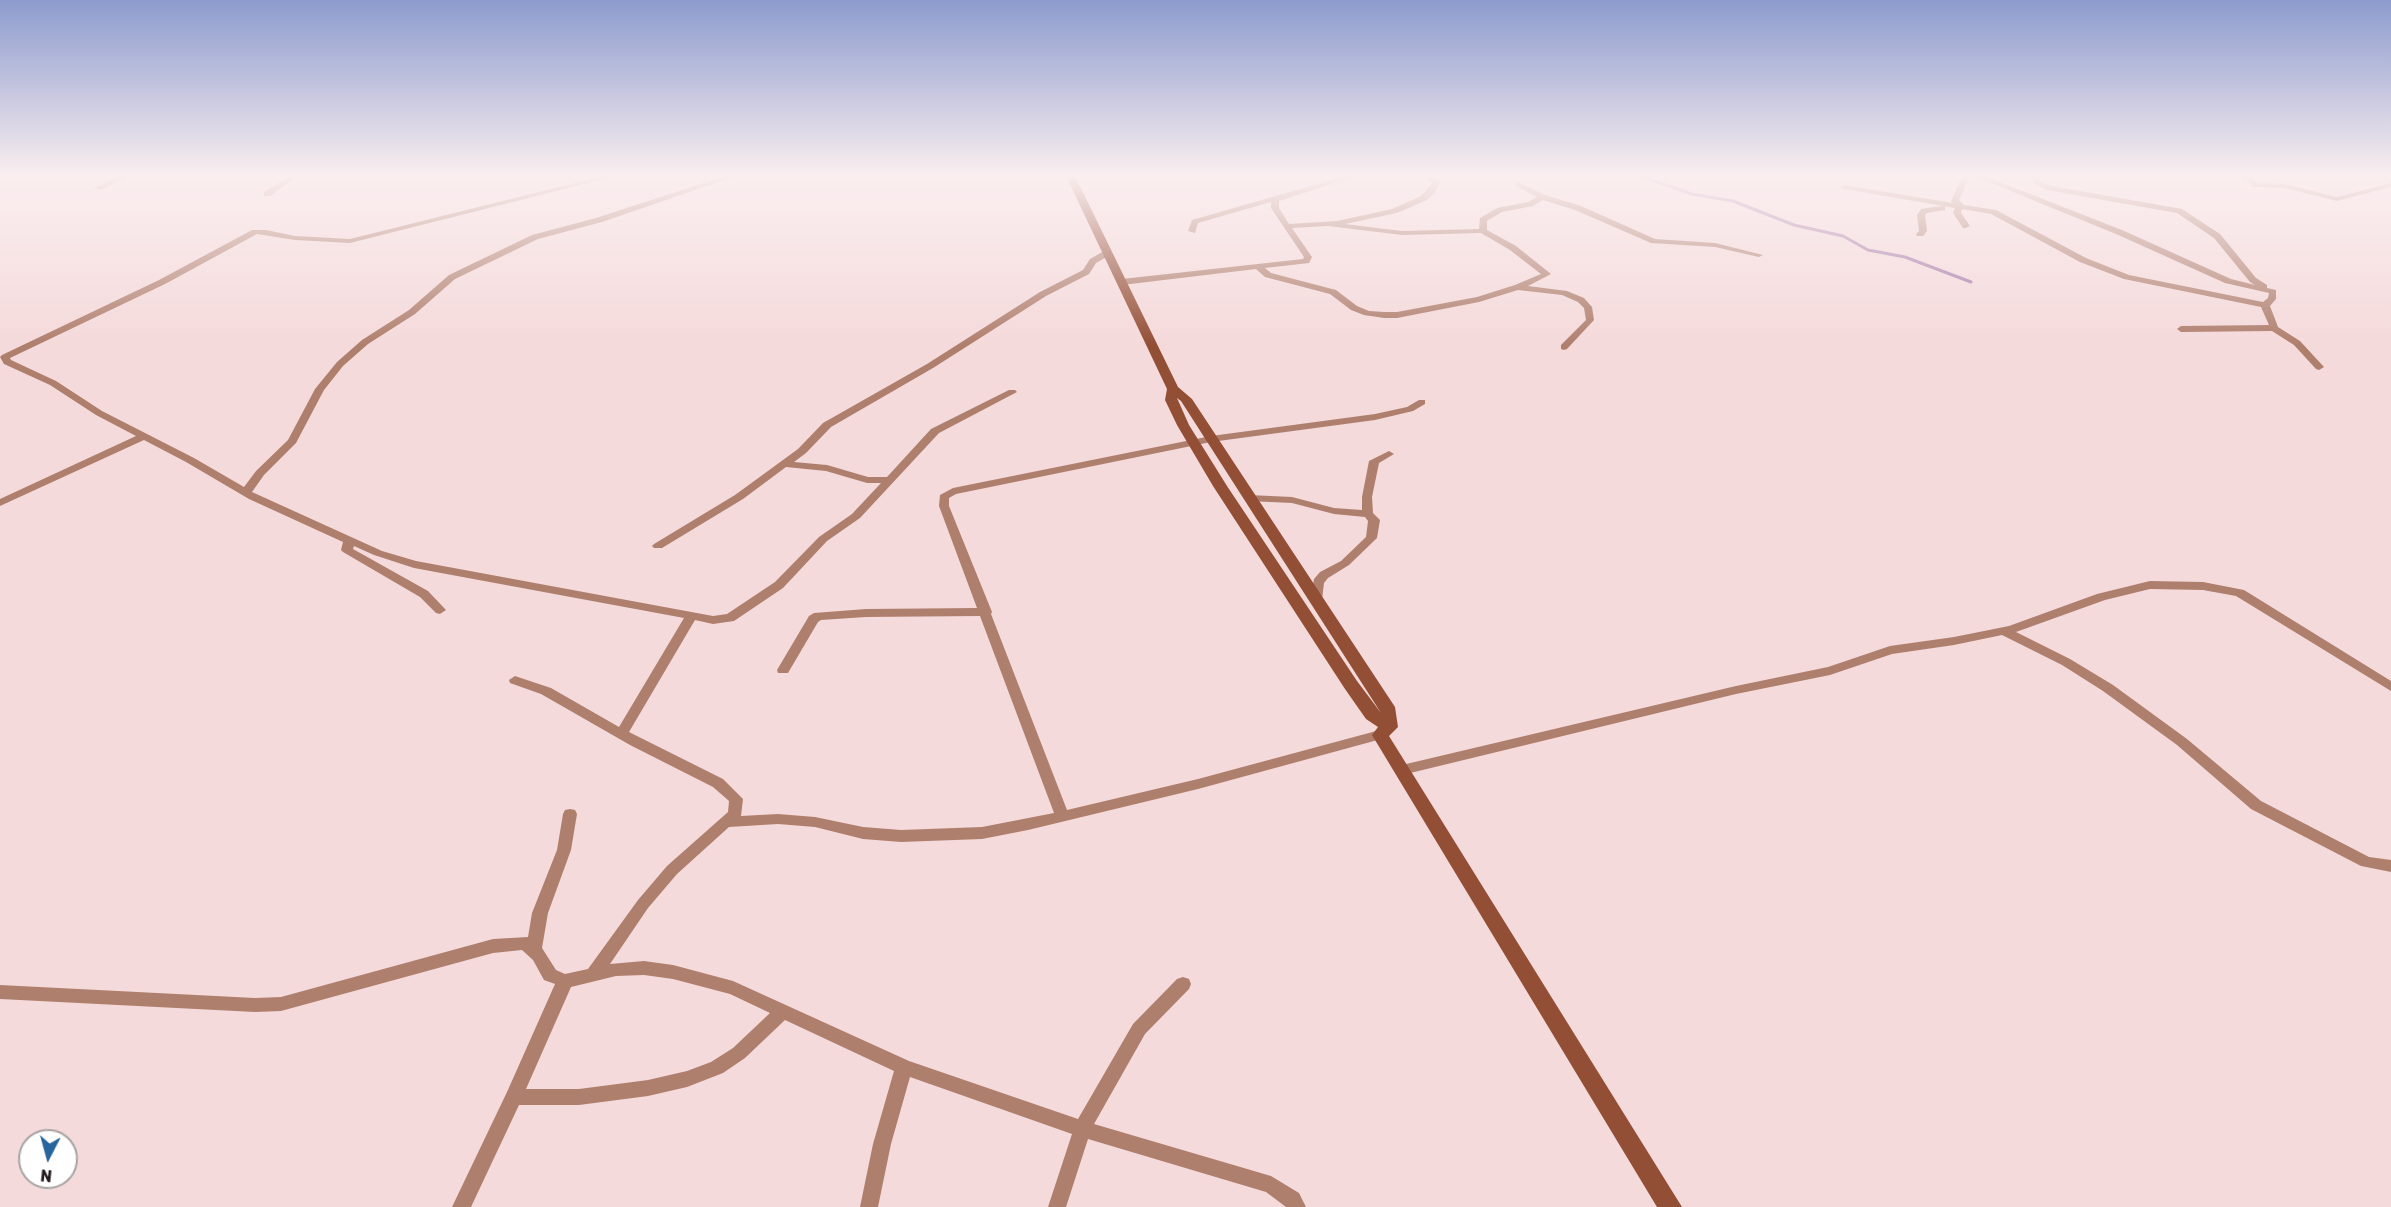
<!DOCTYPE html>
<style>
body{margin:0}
#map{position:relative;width:2391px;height:1207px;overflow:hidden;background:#f5dadb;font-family:Rubik,sans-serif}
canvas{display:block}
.north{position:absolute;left:18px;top:1129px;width:60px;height:60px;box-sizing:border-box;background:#fff;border:2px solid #a7a4a4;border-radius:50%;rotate:186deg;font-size:16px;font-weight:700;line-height:24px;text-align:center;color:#241b1b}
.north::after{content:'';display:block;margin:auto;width:21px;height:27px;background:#28659c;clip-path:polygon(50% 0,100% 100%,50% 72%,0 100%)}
</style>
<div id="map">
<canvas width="2391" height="1207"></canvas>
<div class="north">N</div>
</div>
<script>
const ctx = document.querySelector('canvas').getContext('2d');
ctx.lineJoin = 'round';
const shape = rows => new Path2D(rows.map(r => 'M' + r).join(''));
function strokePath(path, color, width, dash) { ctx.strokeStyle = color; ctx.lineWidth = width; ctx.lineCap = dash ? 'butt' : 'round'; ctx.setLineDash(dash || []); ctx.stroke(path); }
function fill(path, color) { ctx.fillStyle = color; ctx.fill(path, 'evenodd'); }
strokePath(shape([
 [1640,176,1692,194,1733,201,1794,225,1843,236,1868,250,1905,257,1971,282]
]), '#a478a7', 3);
fill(shape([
 [118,176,128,176,101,190,94,188,118,176],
 [290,176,298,176,270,196,264,196,264,192,290,176],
 [603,176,616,176,350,243,295,240,257,234,165,284,10,358,11,360,56,381,102,411,194,458,244,487,256,471,288,440,315,389,337,362,362,340,409,310,449,275,532,235,596,218,725,176,736,176,602,222,538,239,455,279,415,314,368,344,343,366,324,390,296,443,264,475,252,492,382,551,416,561,713,616,727,614,775,582,819,537,852,514,881,483,867,483,826,471,786,467,743,499,662,548,654,548,652,546,654,544,735,495,798,449,823,423,927,364,1040,292,1083,270,1090,259,1104,251,1110,251,1110,255,1096,263,1089,274,1046,296,933,368,831,427,806,453,794,462,827,465,868,477,887,477,931,429,1009,390,1015,390,1017,392,939,433,860,518,827,541,783,588,734,621,713,624,695,620,629,732,723,779,743,799,741,816,778,814,815,817,863,827,901,830,982,827,1054,813,980,616,866,617,821,620,818,622,788,673,778,673,777,670,809,616,814,613,866,609,977,608,939,506,940,495,953,488,1211,436,1375,414,1407,407,1419,400,1425,400,1425,404,1413,411,1375,420,1211,442,956,494,949,498,949,506,992,612,991,614,1067,810,1198,779,1380,730,1385,732,1387,735,1385,738,1198,789,1028,830,982,839,901,842,863,839,815,827,778,824,729,827,677,874,648,908,610,964,644,961,673,965,733,981,909,1061,1078,1119,1133,1024,1177,979,1183,977,1189,979,1191,984,1189,989,1145,1034,1094,1124,1271,1176,1299,1193,1306,1207,1286,1207,1266,1192,1088,1139,1066,1207,1048,1207,1072,1134,910,1077,891,1144,878,1207,860,1207,873,1144,894,1071,785,1020,745,1058,723,1073,687,1087,648,1096,579,1105,519,1105,471,1207,452,1207,507,1092,555,984,544,980,533,960,522,950,493,953,281,1011,255,1012,0,999,0,985,255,998,281,997,493,939,528,937,532,913,557,850,563,814,565,810,570,809,575,810,577,814,571,850,548,913,542,948,556,970,565,974,588,969,638,900,667,866,728,812,729,801,713,787,630,745,541,694,510,683,509,680,515,676,551,688,619,727,684,618,414,568,374,555,354,546,353,549,428,591,446,610,440,614,436,613,420,597,343,552,341,550,343,542,249,499,186,462,144,440,0,506,0,499,136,436,96,415,50,385,4,364,0,357,2,355,159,280,252,230,266,230,295,236,350,239,603,176],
 [644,975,673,979,730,994,770,1013,733,1048,711,1062,687,1071,648,1080,579,1089,526,1089,571,987,616,976,644,975],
 [1345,176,1356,176,1279,201,1279,208,1289,224,1337,221,1392,209,1421,196,1432,183,1422,176,1431,176,1440,182,1436,191,1427,200,1397,213,1345,224,1402,231,1479,229,1480,218,1497,208,1528,202,1537,197,1516,186,1516,182,1519,182,1545,195,1581,206,1655,239,1715,243,1763,255,1759,257,1715,247,1651,243,1575,210,1543,200,1533,206,1502,212,1487,221,1487,230,1516,246,1551,274,1528,286,1567,291,1584,298,1592,307,1594,320,1567,349,1564,350,1561,349,1561,345,1586,320,1584,308,1578,302,1562,295,1518,290,1479,302,1397,318,1384,318,1364,315,1351,310,1330,294,1265,277,1256,269,1122,285,1118,282,1122,279,1303,259,1304,257,1271,208,1271,202,1198,223,1195,233,1188,231,1192,220,1345,176],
 [1328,226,1402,235,1481,233,1510,250,1541,274,1515,285,1477,297,1397,312,1384,312,1369,311,1357,306,1336,290,1271,273,1265,268,1309,263,1312,257,1292,228,1328,226],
 [1962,176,1970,176,1959,200,1964,205,1996,210,2086,258,2129,275,2263,302,2268,298,2269,293,2225,283,2116,234,1974,176,1984,176,2122,230,2231,279,2255,285,2250,282,2214,238,2177,213,2047,190,2034,184,2032,176,2040,176,2040,181,2052,186,2182,209,2220,234,2256,278,2267,285,2267,288,2276,290,2276,299,2270,306,2278,327,2300,341,2324,367,2319,370,2316,369,2294,345,2272,331,2181,332,2177,329,2181,326,2269,325,2261,307,2124,279,2080,262,1991,214,1962,209,1961,213,1970,226,1966,228,1963,228,1953,213,1955,208,1844,189,1840,187,1844,185,1953,203,1951,201,1962,176],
 [2243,176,2251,176,2258,183,2285,184,2337,197,2391,183,2391,187,2337,201,2285,188,2253,187,2243,176],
 [1942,206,1945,206,1945,210,1927,213,1925,215,1927,231,1923,236,1917,236,1916,234,1919,231,1917,215,1921,209,1942,206],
 [1389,451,1394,454,1379,463,1372,497,1373,513,1380,520,1377,538,1349,565,1328,578,1324,583,1322,600,1316,604,1312,603,1310,600,1314,579,1320,572,1341,561,1366,537,1368,521,1365,517,1334,514,1292,503,1249,501,1244,498,1249,495,1292,497,1334,508,1362,510,1362,497,1369,461,1389,451],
 [2150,581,2203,582,2244,590,2391,681,2391,691,2236,596,2203,590,2150,589,2105,600,2016,632,2070,659,2113,685,2187,739,2261,801,2369,857,2391,860,2391,872,2361,866,2251,809,2177,745,2103,691,2062,665,2002,635,1954,645,1892,654,1830,675,1736,694,1402,775,1397,774,1395,770,1397,766,1402,765,1736,686,1828,667,1890,646,1954,637,2009,626,2097,594,2150,581]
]), '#af7f6e');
fill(shape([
 [1066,176,1075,176,1178,387,1192,399,1395,707,1398,727,1389,736,1682,1207,1657,1207,1372,735,1378,727,1366,719,1345,689,1213,486,1177,425,1165,400,1167,389,1066,176],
 [1177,398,1181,401,1381,713,1357,681,1227,486,1189,425,1177,398]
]), '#934e36');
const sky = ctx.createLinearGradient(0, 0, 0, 345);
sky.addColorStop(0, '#8d9cce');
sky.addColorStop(0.51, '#faeeef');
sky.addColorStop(1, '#faeeef00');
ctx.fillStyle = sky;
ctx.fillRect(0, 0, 2391, 345);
</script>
